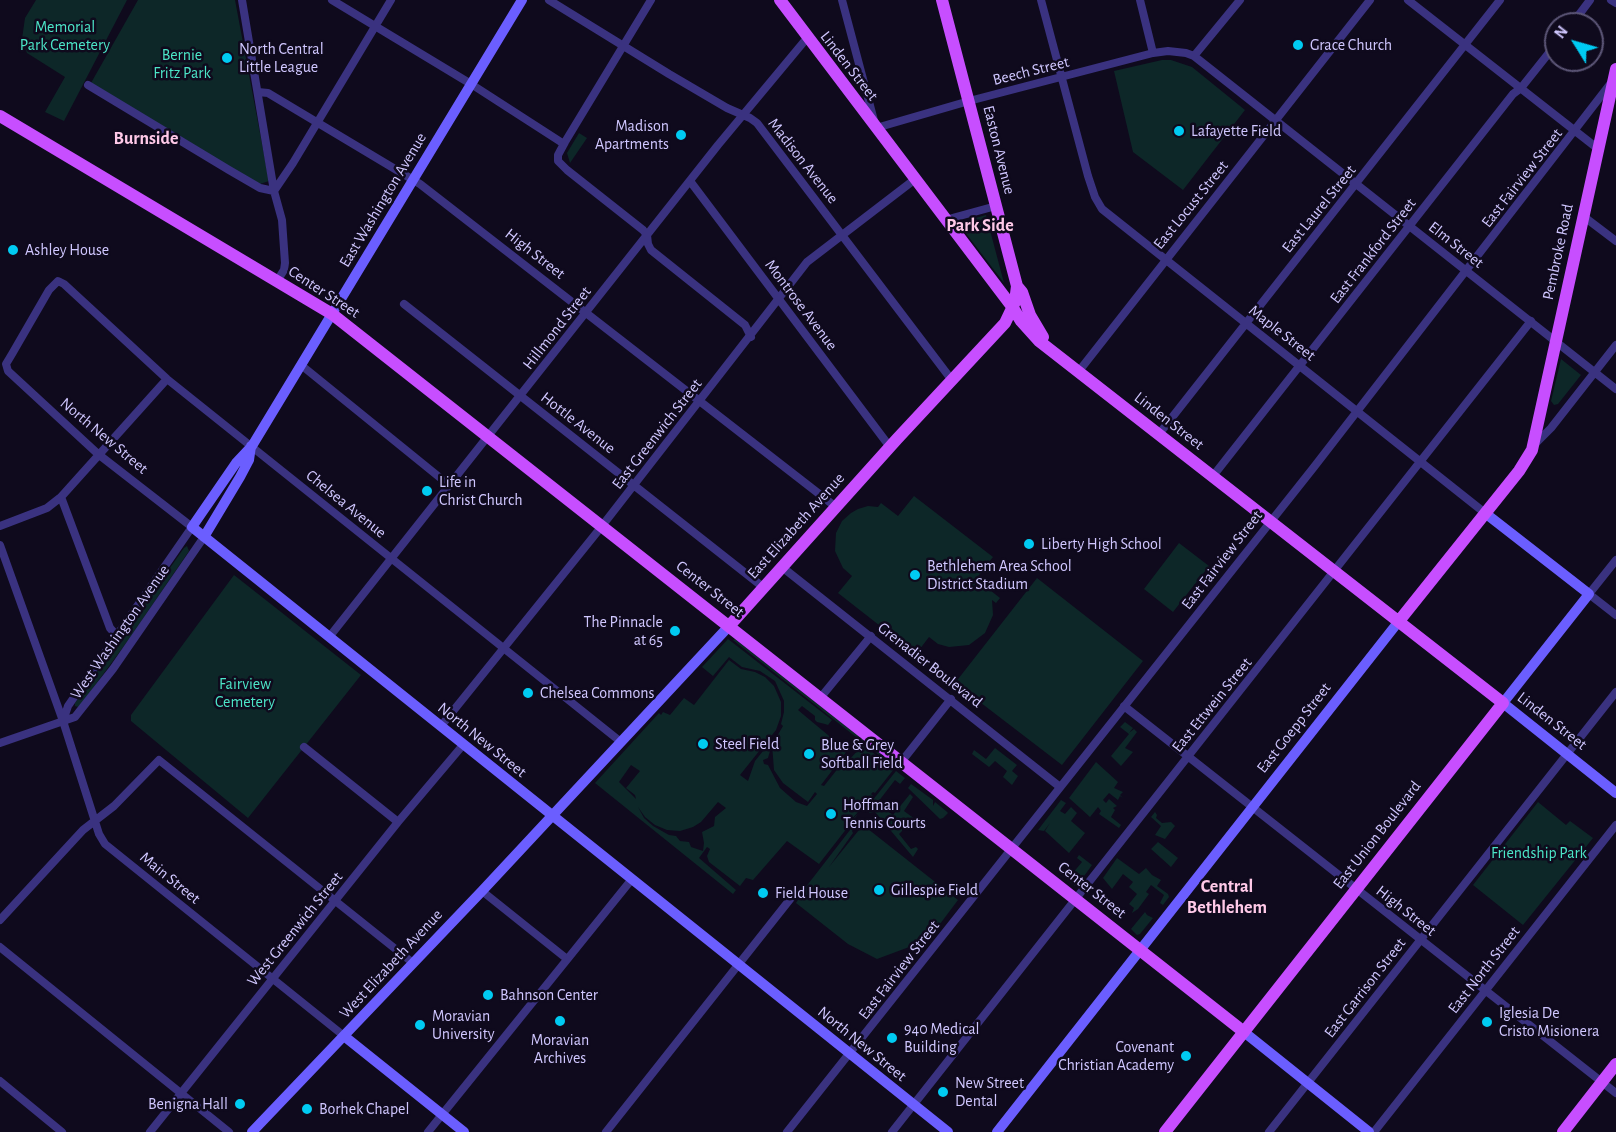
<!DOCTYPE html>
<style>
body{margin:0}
#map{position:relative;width:1616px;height:1132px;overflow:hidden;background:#0f0a1d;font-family:"Alegreya Sans",sans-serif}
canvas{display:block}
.north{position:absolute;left:1544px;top:12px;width:60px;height:60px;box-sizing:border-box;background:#0f0a1d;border:2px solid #5c5677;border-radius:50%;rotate:307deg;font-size:16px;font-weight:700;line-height:24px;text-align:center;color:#d0c7ff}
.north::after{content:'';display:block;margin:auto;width:21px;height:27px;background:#00cbf2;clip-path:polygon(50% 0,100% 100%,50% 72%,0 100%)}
</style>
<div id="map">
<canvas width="1616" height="1132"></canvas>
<div class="north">N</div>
</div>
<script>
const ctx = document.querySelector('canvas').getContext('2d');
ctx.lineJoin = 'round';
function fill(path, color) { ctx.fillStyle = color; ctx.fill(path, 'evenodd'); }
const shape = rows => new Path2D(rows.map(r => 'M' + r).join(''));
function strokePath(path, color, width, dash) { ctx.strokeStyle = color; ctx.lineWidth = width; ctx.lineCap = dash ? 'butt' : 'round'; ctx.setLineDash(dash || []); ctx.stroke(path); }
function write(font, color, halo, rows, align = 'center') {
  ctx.font = font + ' "Alegreya Sans",sans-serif'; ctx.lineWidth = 5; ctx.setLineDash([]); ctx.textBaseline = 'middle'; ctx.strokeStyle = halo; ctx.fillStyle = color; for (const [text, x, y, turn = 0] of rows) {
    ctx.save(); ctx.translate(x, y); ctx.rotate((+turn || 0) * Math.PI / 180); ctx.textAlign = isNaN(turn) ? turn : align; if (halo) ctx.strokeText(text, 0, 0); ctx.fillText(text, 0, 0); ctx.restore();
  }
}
fill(shape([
 [36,0,127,0,64,121,45,112,65,77,27,53,22,39,25,18],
 [138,0,235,0,269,181,260,184,229,167,91,83],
 [1162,60,1171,60,1192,67,1245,110,1183,190,1133,152,1114,71],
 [579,133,587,138,570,163,567,153],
 [986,215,1004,283,958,223],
 [1561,359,1581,375,1558,404,1554,405,1551,401],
 [914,496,993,557,976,579,1000,598,996,603,992,600,993,615,985,633,969,645,949,647,938,644,929,637,916,654,838,593,852,576,843,568,835,551,836,533,842,521,851,513,858,509,868,506,878,507,881,503,898,516],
 [1179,543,1209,566,1173,612,1144,589],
 [187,546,189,551,129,639,82,703,78,707,75,706,75,703,184,548],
 [234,575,361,675,248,818,131,721,131,715],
 [1037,578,1143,661,1062,765,955,683],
 [728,639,832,720,828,725,825,724,817,722,815,720,815,716,802,706,798,710,847,751,821,785,824,786,843,762,846,763,863,745,894,769,875,793,873,792,871,794,873,796,847,824,858,814,819,864,787,841,753,880,746,878,740,886,709,862,707,856,710,849,707,847,699,858,736,890,733,894,595,783,659,713,661,715,663,712,670,715,684,698,694,705,729,660,741,669,755,672,765,677,774,686,781,702,781,716,776,730,740,775,748,781,755,761,771,741,773,743,783,726,781,724,784,712,784,701,775,681,760,671,742,667,729,657,713,676,702,667],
 [772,744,774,770,783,783,808,802,815,792,817,794,807,806,796,802,780,788,768,765,764,764,763,760,768,758],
 [631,765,640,771,626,788,635,795,636,799,619,782],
 [718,802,726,808,715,817,714,826,702,832,704,843,703,851,691,847,689,842,680,841,676,836,669,835,653,826,644,818,638,807,645,817,655,825,667,830,680,831,693,827,701,822],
 [735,639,885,757,895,765,894,767,733,640],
 [1125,722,1133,728,1129,733,1134,729,1137,732,1125,748,1133,752,1121,766,1111,756,1129,734,1120,727],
 [995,748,1017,765,1012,771,1018,776,1012,785,1003,777,1007,771,995,761,989,767,972,754,974,750,986,759],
 [1096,762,1118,782,1114,788,1123,792,1120,795,1123,798,1120,796,1118,800,1109,793,1103,800,1106,803,1109,799,1117,806,1113,808,1115,810,1111,817,1121,825,1119,828,1099,814,1101,811,1098,807,1090,817,1069,798],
 [896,771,905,778,900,784,895,780,878,802,882,807,893,815,910,794,913,797,904,811,923,825,927,822,923,827,919,828,912,821,902,829,902,831,899,834,911,849,916,847,918,849,913,857,875,812,869,813,868,806],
 [911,784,933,800,933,806,935,802,946,811,948,813,943,818,940,819,908,788],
 [1061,800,1066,803,1060,811,1065,814,1071,807,1077,813,1071,821,1085,833,1069,853,1045,831,1050,823,1044,831,1038,830],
 [1538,802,1566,825,1570,821,1593,838,1523,925,1473,885],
 [1155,812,1157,815,1156,818,1162,823,1171,822,1175,826,1165,839,1155,835,1161,826,1151,817],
 [857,821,859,822,852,831,853,833,829,867,863,825,958,900,928,940,877,959,848,944,796,903,805,888],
 [1158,842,1178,858,1171,867,1151,849],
 [1079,855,1092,865,1077,886,1075,886,1067,880,1082,862,1077,858],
 [1117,858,1139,874,1146,868,1152,875,1161,880,1157,886,1168,894,1169,897,1163,905,1160,903,1164,895,1151,885,1146,892,1149,894,1138,909,1132,913,1134,908,1129,904,1137,894,1129,887,1133,882,1123,874,1112,889,1103,878],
 [1145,912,1147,915,1153,918,1140,934,1137,935,1131,929]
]), '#0d2728');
strokePath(shape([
 [242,0,274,191,282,220,285,263,284,270,277,281],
 [332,0,471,84,564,144],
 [549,0,669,74,727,108,750,118,757,123,951,379],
 [651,0,565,142,558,155,558,161,567,170,643,230,647,235,648,244,651,250,745,325,751,337],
 [842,0,876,128,969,101,1153,53,1168,51,1186,53,1194,56,1616,389],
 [1041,0,1088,176,1095,197,1102,209,1485,513],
 [1140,0,1153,53],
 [1408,0,1597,148],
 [1611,0,1616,3],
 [1572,24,1590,0],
 [1194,56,1240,0],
 [88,85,229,170,260,188,274,191,293,163,391,0],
 [258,92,268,93,420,184,836,507],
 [690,181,890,447],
 [1583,216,1616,241],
 [945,220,996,206],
 [404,304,763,587],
 [301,365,449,485],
 [1079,371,1370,0],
 [1159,434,1500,0],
 [1535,444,1551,428,1616,345],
 [1213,476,1513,94,1521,88,1556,44],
 [61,497,110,628,117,636],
 [0,526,47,508,61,497,167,379],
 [0,545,63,721,99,834,105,844,344,1036],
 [1616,560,1589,594,1616,615],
 [782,567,1060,787],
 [330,636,718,145,807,38],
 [821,697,871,636],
 [1124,706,1616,1093],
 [63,721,68,706,192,527,98,454,8,371,6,364,12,354,49,290,58,281,64,284,167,379,621,742],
 [441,726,602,526,807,262,914,180],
 [0,743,75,717,113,669,204,537],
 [304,747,398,822],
 [902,761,951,699],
 [482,891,567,959],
 [0,920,83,830,114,806,159,760,413,963],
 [0,947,229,1132],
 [0,1081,62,1132],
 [150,1132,398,822,463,745],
 [428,1132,632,879],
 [606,1132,795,893],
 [787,1132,1314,467,1611,83],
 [892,1132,1531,321],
 [1269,1132,1616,692],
 [1374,1132,1616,825]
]), '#3a3280', 8);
strokePath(shape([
 [522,0,252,446,236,463,192,527,948,1132],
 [1485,513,1589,594,1503,703,1616,793],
 [204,537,240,477,249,460,251,446],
 [1244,1032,1369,1132],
 [344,1036,464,1132],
 [252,1132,482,891,730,625],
 [997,1132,1399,621]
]), '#6b5eff', 10);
strokePath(shape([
 [780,0,1013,308,1021,321,1039,341,1503,703,1165,1132],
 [0,116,332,314,1244,1032],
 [1017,286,1022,292,1030,315,1043,337],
 [1399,621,1519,471,1532,450,1616,69],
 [730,625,897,439,1005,323,1015,302,1017,286,942,0],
 [1563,1132,1616,1064]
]), '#c74eff', 12);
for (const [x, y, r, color] of [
 [1298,45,6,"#00cbf2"],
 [227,58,6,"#00cbf2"],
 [1179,131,6,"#00cbf2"],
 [681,135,6,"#00cbf2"],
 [13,250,6,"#00cbf2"],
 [427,491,6,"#00cbf2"],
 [1029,544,6,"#00cbf2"],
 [915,575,6,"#00cbf2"],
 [675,631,6,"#00cbf2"],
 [528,693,6,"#00cbf2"],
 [703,744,6,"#00cbf2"],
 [809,754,6,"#00cbf2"],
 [831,814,6,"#00cbf2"],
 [879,890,6,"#00cbf2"],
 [763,893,6,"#00cbf2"],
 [488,995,6,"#00cbf2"],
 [560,1021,6,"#00cbf2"],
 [1487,1022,6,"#00cbf2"],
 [420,1025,6,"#00cbf2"],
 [892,1038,6,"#00cbf2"],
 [1186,1056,6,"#00cbf2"],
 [943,1092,6,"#00cbf2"],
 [240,1104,6,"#00cbf2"],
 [307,1109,6,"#00cbf2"]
]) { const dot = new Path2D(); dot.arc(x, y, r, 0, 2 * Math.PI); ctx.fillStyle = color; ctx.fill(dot); strokePath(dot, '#0f0a1d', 2); }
write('16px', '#4ce6c8', '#0f0a1d', [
 ["Memorial",65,27],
 ["Park Cemetery",65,45],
 ["Bernie",182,55],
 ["Fritz Park",182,73],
 ["Fairview",245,684],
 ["Cemetery",245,702],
 ["Friendship Park",1539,853]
]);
write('16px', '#d0c7ff', '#0f0a1d', [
 ["Grace Church",1310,45],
 ["North Central",239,49],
 ["Little League",239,67],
 ["Madison",669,126,"right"],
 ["Apartments",669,144,"right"],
 ["Lafayette Field",1191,131],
 ["Ashley House",25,250],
 ["Life in",439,482],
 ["Christ Church",439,500],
 ["Liberty High School",1041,544],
 ["Bethlehem Area School",927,566],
 ["District Stadium",927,584],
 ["The Pinnacle",663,622,"right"],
 ["at 65",663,640,"right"],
 ["Chelsea Commons",540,693],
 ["Steel Field",715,744],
 ["Blue & Grey",821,745],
 ["Softball Field",821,763],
 ["Hoffman",843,805],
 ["Tennis Courts",843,823],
 ["Gillespie Field",891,890],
 ["Field House",775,893],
 ["Bahnson Center",500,995],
 ["Iglesia De",1499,1013],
 ["Cristo Misionera",1499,1031],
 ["Moravian",432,1016],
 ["University",432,1034],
 ["940 Medical",904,1029],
 ["Building",904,1047],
 ["Moravian",560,1040,"center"],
 ["Archives",560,1058,"center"],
 ["Covenant",1174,1047,"right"],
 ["Christian Academy",1174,1065,"right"],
 ["New Street",955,1083],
 ["Dental",955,1101],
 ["Benigna Hall",228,1104,"right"],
 ["Borhek Chapel",319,1109]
], 'left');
write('16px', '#d0c7ff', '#0f0a1d', [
 ["Linden Street",849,66,52],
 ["Beech Street",1031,71,-14],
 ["Easton Avenue",999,150,76],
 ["Madison Avenue",803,161,52],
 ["East Fairview Street",1522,178,-52],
 ["East Washington Avenue",383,200,-59],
 ["East Locust Street",1191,205,-51],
 ["East Laurel Street",1319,209,-51],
 ["Elm Street",1456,245,38],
 ["East Frankford Street",1373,251,-52],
 ["Pembroke Road",1558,252,-78],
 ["High Street",535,254,38],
 ["Center Street",324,292,33],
 ["Montrose Avenue",801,305,53],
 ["Hillmond Street",557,328,-52],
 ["Maple Street",1282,333,38],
 ["Linden Street",1169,421,38],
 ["Hottle Avenue",578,423,38],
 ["East Greenwich Street",657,434,-52],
 ["North New Street",104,436,40],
 ["Chelsea Avenue",346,504,39],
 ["East Elizabeth Avenue",796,526,-48],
 ["East Fairview Street",1222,560,-52],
 ["Center Street",710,589,38],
 ["West Washington Avenue",120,632,-55],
 ["Grenadier Boulevard",930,665,38],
 ["East Ettwein Street",1212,705,-51],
 ["Linden Street",1552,721,38],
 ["East Goepp Street",1294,728,-52],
 ["North New Street",482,740,39],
 ["East Union Boulevard",1377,835,-52],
 ["Main Street",170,878,39],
 ["Center Street",1092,890,38],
 ["High Street",1406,911,38],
 ["West Greenwich Street",295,929,-51],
 ["West Elizabeth Avenue",391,964,-47],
 ["East Fairview Street",899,970,-52],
 ["East North Street",1484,970,-52],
 ["East Garrison Street",1365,988,-52],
 ["North New Street",862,1044,39]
]);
write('bold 18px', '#ffc9e8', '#0f0a1d', [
 ["Burnside",146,139],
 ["Park Side",980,226],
 ["Central",1227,887],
 ["Bethlehem",1227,908]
]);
</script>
